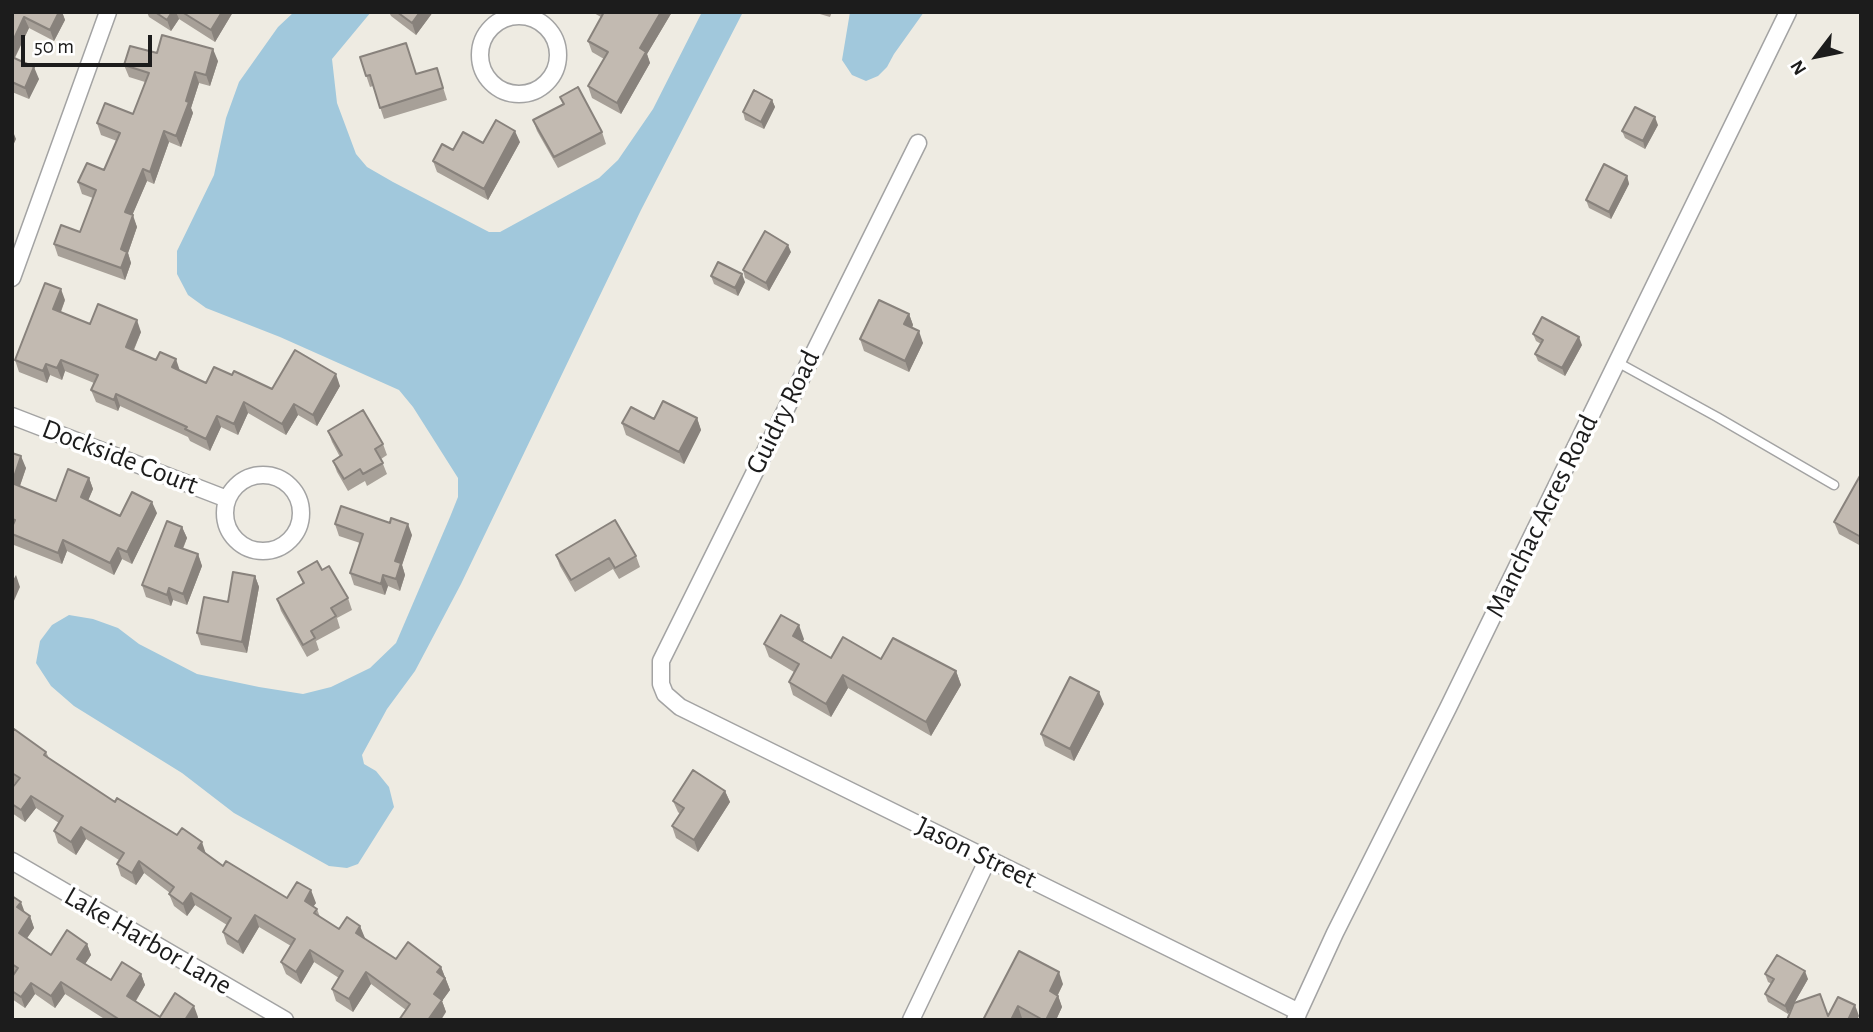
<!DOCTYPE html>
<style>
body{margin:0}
#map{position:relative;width:1873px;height:1032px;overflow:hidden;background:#eeebe2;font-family:"Alegreya Sans",sans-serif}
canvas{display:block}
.frame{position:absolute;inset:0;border:14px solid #1c1c1c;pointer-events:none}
.north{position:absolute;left:1782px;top:21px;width:70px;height:70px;-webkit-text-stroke:5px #fff;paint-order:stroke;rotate:238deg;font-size:19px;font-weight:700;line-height:28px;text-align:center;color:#1c1c1c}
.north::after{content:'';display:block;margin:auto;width:24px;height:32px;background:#1c1c1c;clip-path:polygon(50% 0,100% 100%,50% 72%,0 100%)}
.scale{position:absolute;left:21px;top:35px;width:131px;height:32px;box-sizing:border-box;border:4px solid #1c1c1c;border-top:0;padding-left:9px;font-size:21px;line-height:24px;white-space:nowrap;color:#1c1c1c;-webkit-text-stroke:5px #fff;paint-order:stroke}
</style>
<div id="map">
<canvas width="1873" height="1032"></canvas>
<div class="frame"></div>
<div class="north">N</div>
<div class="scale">50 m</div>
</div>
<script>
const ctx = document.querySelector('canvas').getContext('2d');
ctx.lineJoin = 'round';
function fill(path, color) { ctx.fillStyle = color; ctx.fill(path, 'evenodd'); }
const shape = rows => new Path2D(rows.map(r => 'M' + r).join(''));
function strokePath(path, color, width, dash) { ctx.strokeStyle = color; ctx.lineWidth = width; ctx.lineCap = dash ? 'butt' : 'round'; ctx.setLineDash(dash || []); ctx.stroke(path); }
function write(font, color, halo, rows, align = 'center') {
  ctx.font = font + ' "Alegreya Sans",sans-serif'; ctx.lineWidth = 7; ctx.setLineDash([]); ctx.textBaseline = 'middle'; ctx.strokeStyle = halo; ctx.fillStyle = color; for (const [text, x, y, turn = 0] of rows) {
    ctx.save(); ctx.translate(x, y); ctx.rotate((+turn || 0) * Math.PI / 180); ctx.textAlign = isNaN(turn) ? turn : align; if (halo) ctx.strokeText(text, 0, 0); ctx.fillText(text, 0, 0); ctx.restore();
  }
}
fill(shape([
 [294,12,371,12,332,59,337,103,356,154,367,167,393,182,489,232,500,232,599,178,618,160,653,109,702,12,743,12,641,210,461,584,415,671,387,709,362,755,364,764,376,771,389,787,394,807,358,864,347,868,329,866,234,813,182,773,74,706,51,686,36,663,40,641,52,625,69,615,93,619,118,628,139,644,197,674,259,687,303,694,331,687,370,668,396,643,450,517,458,497,458,478,413,407,399,390,280,337,206,308,188,295,177,274,177,251,214,175,226,118,239,82,278,27],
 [850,12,924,12,894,54,887,67,878,76,866,81,852,75,842,60]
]), '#a1c8dc');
const lane = shape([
 [1617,362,1717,417,1834,485]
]);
const street = shape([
 '480 55a39 39 0 1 1 78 0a39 39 0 1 1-78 0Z',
 [918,143,661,661,661,684,665,694,680,707,1295,1010,1298,1014],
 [12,278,108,12],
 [12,416,227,499],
 '225 513a38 38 0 1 1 76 0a38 38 0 1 1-76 0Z',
 [12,861,285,1020],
 [911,1020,988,859],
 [1295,1020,1335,933,1448,708,1788,12]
]);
strokePath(lane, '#a3a3a3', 11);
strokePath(street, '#a3a3a3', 19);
strokePath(lane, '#fff', 8);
strokePath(street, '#fff', 16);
fill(shape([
 [12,12,62,12,65,20,54,41,29,28,15,58,39,79,29,99,12,92],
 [147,12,233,12,215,42,179,19,171,31,149,17],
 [389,12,433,12,416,35,391,16],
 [592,12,672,12,647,54,650,63,621,114,592,98,588,86,604,59,592,52,588,41,601,17],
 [813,12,832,12,830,17],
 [157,53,218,61,210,86,199,83,191,108,193,113,181,147,169,142,154,184,147,181,132,215,137,227,128,253,131,263,125,280,58,256,54,244,80,232,93,198,82,194,78,182,104,170,117,141,101,135,97,123,133,114,145,82,129,77,124,65],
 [360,57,416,74,437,68,447,100,384,119,373,86,370,87],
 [560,97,602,132,606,144,558,168,537,131,533,120,563,104],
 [772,100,775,107,764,129,745,120,743,112],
 [1658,125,1645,149,1625,138,1622,131],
 [520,142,488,200,437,172,433,161,453,150,483,143],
 [1627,176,1629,184,1611,219,1589,208,1586,200],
 [791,252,769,291,745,278,743,270],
 [711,276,745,282,738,296,714,284],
 [65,300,61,312,90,324,141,332,134,350,206,383,232,375,272,389,340,386,317,426,298,415,286,435,248,413,238,435,221,427,210,451,190,441,188,437,120,406,118,411,96,402,91,390,94,383,65,371,62,380,50,375,47,383,19,372,15,360],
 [909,314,913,325,912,328,923,343,909,372,864,351,860,339],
 [1533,334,1582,345,1565,376,1538,361,1535,354,1541,344,1536,341],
 [697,418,701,430,684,464,626,435,622,423,654,419],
 [328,431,383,444,387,455,381,459,387,474,367,486,365,481,348,491,337,472,333,461,340,457,332,442],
 [12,453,26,468,20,486,56,501,89,478,93,489,88,500,120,516,157,513,132,564,122,559,114,575,67,551,62,564,14,545,12,540],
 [1861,474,1861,546,1839,534,1834,522],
 [390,523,412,535,402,565,405,575,400,591,388,586,385,595,354,585,350,573,360,543,339,536,335,524],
 [182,527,187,538,183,549,198,554,202,566,187,605,173,600,171,606,146,597,142,585],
 [556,555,636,556,640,567,619,579,613,569,575,592,560,566],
 [322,570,348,598,352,610,337,618,340,628,316,641,319,650,307,657,281,611,277,599,303,584,298,572],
 [255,576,259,587,247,653,201,645,197,633],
 [804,639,803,641,831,658,881,659,956,671,961,685,931,736,848,688,831,717,793,695,789,682,794,672,769,657,764,644],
 [1104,704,1074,761,1045,746,1041,734],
 [12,732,46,752,49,758,115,802,206,854,223,866,287,898,316,903,313,906,317,909,320,917,339,929,360,926,364,939,396,959,441,967,450,990,442,1001,446,1012,406,1010,371,984,353,1012,336,1001,332,989,339,978,314,962,301,984,286,974,281,962,291,946,259,927,243,954,227,944,223,932,227,925,195,905,187,916,174,906,169,894,170,893,144,873,136,885,121,876,117,864,119,860,86,839,76,855,58,843,54,831,59,823,36,808,25,822,12,813,12,788,15,784,12,782],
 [725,791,730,802,698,852,676,838,672,826,680,814,678,812,673,801],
 [12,896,25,913,30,916,34,928,27,938,51,955,87,944,91,955,85,964,111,980,141,974,145,985,136,1001,160,1017,198,1017,197,1020,106,1020,65,994,55,1008,35,994,25,1008,12,999,12,977,14,974,12,973],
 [1765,974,1808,979,1788,1014,1768,1002,1765,994,1772,984,1768,982],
 [1063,984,1058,995,1062,1007,1056,1020,1026,1020,1022,1018,983,1020]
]), '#a7a098');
fill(shape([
 [59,12,62,12,65,20,54,41,50,30],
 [172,12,176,12,179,19,171,31,167,20],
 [222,12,233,12,215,42,211,30],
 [420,12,433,12,416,35,412,23],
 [661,12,672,12,647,54,650,63,621,114,617,103,640,48],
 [24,17,29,28,12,63,12,43],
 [213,49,218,61,210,86,206,75],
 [34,67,39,79,29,99,25,88],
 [195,72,199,83,191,108,193,113,181,147,176,136],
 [772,100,775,107,764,129,761,122],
 [1655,117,1658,125,1645,149,1643,141],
 [12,129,16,139,12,148],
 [164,131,169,142,154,184,150,172],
 [515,131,520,142,488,200,484,189],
 [143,169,147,181,129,223,125,212],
 [1627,176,1629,184,1611,219,1609,212],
 [133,215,137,227,128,253,131,263,125,280,121,268,121,249],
 [788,245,791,252,769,291,766,283],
 [742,274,745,282,738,296,735,288],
 [61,289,65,300,57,321,53,309],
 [909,314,913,325,908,335,904,324],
 [137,320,141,332,130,358,126,347],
 [919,331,923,343,909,372,905,361],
 [1579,337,1582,345,1565,376,1562,368],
 [176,359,180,371,172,367],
 [61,360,65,371,62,380,57,368],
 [46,364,50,375,47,383,43,371],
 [336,374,340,386,317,426,313,415],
 [116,394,120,406,118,411,114,400],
 [244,402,248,413,238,435,234,424],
 [294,404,298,415,286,435,282,424],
 [217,416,221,427,210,451,206,439],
 [697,418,701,430,684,464,679,452],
 [21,456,26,468,17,494,12,483],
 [89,478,93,489,85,508,81,497],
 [152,502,157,513,132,564,127,552],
 [408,524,412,535,402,565,405,575,400,591,396,579,395,561],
 [182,527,187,538,179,557,175,546],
 [63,540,67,551,62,564,58,553],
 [118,548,122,559,114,575,110,563],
 [198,554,202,566,187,605,183,594],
 [16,575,20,587,13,603,12,582],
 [383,575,388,586,385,595,381,584],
 [255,576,259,587,247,653,242,642],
 [169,588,173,600,171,606,167,595],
 [799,625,804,639,798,649,793,636],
 [956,671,961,685,931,736,926,722],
 [843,675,848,688,831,717,826,704],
 [1099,692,1104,704,1074,761,1070,749],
 [725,791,730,802,698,852,694,840],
 [31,796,36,808,25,822,21,810],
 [81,827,86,839,76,855,71,842],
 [202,842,206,854,198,848],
 [139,861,144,873,136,885,132,873],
 [311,890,316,903,309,913,305,901],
 [191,893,195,905,187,916,183,904],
 [21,902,25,913,17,907],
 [255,915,259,927,243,954,238,942],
 [30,916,34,928,23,944,19,933],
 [360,926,365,938,360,946,356,933],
 [87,944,91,955,81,970,77,959],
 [310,950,314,962,301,984,296,972],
 [441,967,450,990,442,1001,446,1012,441,1020,428,1020,434,994,437,972],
 [1805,971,1808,979,1788,1014,1785,1006],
 [366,972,371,984,353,1012,349,999],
 [1059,972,1063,984,1054,1002,1050,991],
 [141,974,145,985,132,1007,127,996],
 [61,982,65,994,55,1008,51,996],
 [31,983,35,994,25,1008,21,997],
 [1058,996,1062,1007,1056,1020,1046,1020],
 [1855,1005,1859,1016,1857,1020,1848,1020],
 [194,1006,198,1017,197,1020,185,1020],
 [1018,1006,1022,1018,1021,1020,1011,1020]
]), '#88827c');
const building = shape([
 [12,12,59,12,50,30,24,17,12,43,12,12],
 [155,12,172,12,167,20,155,12],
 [182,12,222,12,211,30,182,12],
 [397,12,420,12,412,23,397,12],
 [604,12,661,12,640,48,646,52,617,103,588,86,608,52,588,41,604,12],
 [162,35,213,49,206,75,195,72,186,101,189,102,176,136,164,131,150,172,143,169,125,212,133,215,121,249,127,252,121,268,54,244,61,225,80,232,96,190,78,182,87,163,104,170,120,133,97,123,105,103,133,114,149,73,124,65,130,46,157,53,162,35],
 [406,43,416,74,437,68,443,88,380,108,370,75,366,76,360,57,406,43],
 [12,57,34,67,25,88,12,82,12,57],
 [578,87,602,132,554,157,533,120,564,104,560,97,578,87],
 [754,90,772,100,761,122,743,112,754,90],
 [1635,107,1655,117,1643,141,1622,131,1635,107],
 [496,120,515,131,484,189,433,161,442,144,453,150,463,132,483,143,496,120],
 [1604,164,1627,176,1609,212,1586,200,1604,164],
 [765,231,788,245,766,283,743,270,765,231],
 [718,262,742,274,735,288,711,276,718,262],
 [45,283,61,289,53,309,90,324,98,304,137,320,126,347,156,360,160,352,176,359,172,367,206,383,214,367,232,375,234,371,272,389,295,350,336,374,313,415,294,404,282,424,244,402,234,424,217,416,206,439,185,429,187,427,116,394,114,400,91,390,98,375,61,360,57,368,46,364,43,371,15,360,45,283],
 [879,300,909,314,904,324,919,331,905,361,860,339,879,300],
 [1542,317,1579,337,1562,368,1535,354,1543,340,1533,334,1542,317],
 [663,401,697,418,679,452,622,423,631,407,654,419,663,401],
 [363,410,383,444,375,449,383,463,363,474,360,469,344,479,333,461,342,455,328,431,363,410],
 [12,453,21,456,12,483,56,501,68,469,89,478,81,497,120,516,132,492,152,502,127,552,118,548,110,563,63,540,58,553,12,534,12,527,15,520,12,519,12,453],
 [1861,474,1861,537,1834,522,1861,474],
 [341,506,390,523,391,518,408,524,395,561,401,563,396,579,383,575,381,584,350,573,363,534,335,524,341,506],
 [615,520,636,556,615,568,609,558,571,580,556,555,615,520],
 [167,521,182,527,175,546,198,554,183,594,169,588,167,595,142,585,167,521],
 [317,561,322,570,329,566,348,598,331,608,336,616,311,631,315,638,303,645,277,599,304,583,298,572,317,561],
 [233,572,255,576,242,642,197,633,204,597,228,602,233,572],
 [781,615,799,625,793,636,831,658,843,637,881,659,893,638,956,671,926,722,843,675,826,704,789,682,799,664,764,644,781,615],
 [1070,677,1099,692,1070,749,1041,734,1070,677],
 [14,729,46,752,44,755,115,802,117,798,177,835,182,828,202,842,198,848,223,866,226,861,287,898,297,882,311,890,305,901,317,909,314,913,339,929,347,917,360,926,356,933,396,959,408,942,441,967,437,972,445,978,434,994,442,1000,428,1020,399,1020,410,1004,366,972,349,999,332,989,343,971,310,950,296,972,281,962,295,939,255,915,238,942,223,932,231,918,191,893,183,904,169,894,174,887,139,861,132,873,117,864,124,853,81,827,71,842,54,831,63,816,31,796,21,810,12,804,12,788,20,778,12,773,12,732,14,729],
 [693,770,725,791,694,840,672,826,684,808,673,801,693,770],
 [12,896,21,902,17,907,30,916,19,933,51,955,67,930,87,944,77,959,111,980,122,962,141,974,127,996,160,1017,175,993,194,1006,185,1020,120,1020,61,982,51,996,31,983,21,997,12,991,12,977,18,968,12,964,12,896],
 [1019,951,1059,972,1050,991,1058,996,1046,1020,1043,1020,1018,1006,1011,1020,983,1020,1019,951],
 [1777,955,1805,971,1785,1006,1765,994,1774,979,1765,974,1777,955],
 [1820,994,1828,1016,1838,997,1855,1005,1848,1020,1787,1020,1794,1003,1820,994]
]);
fill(building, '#c2bab1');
strokePath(building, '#88827c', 2);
write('28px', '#1c1c1c', '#fff', [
 ["Guidry Road",783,412,-64],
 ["Dockside Court",120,457,21],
 ["Manchac Acres Road",1542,516,-64],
 ["Jason Street",976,853,26],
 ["Lake Harbor Lane",148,941,30]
]);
</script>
